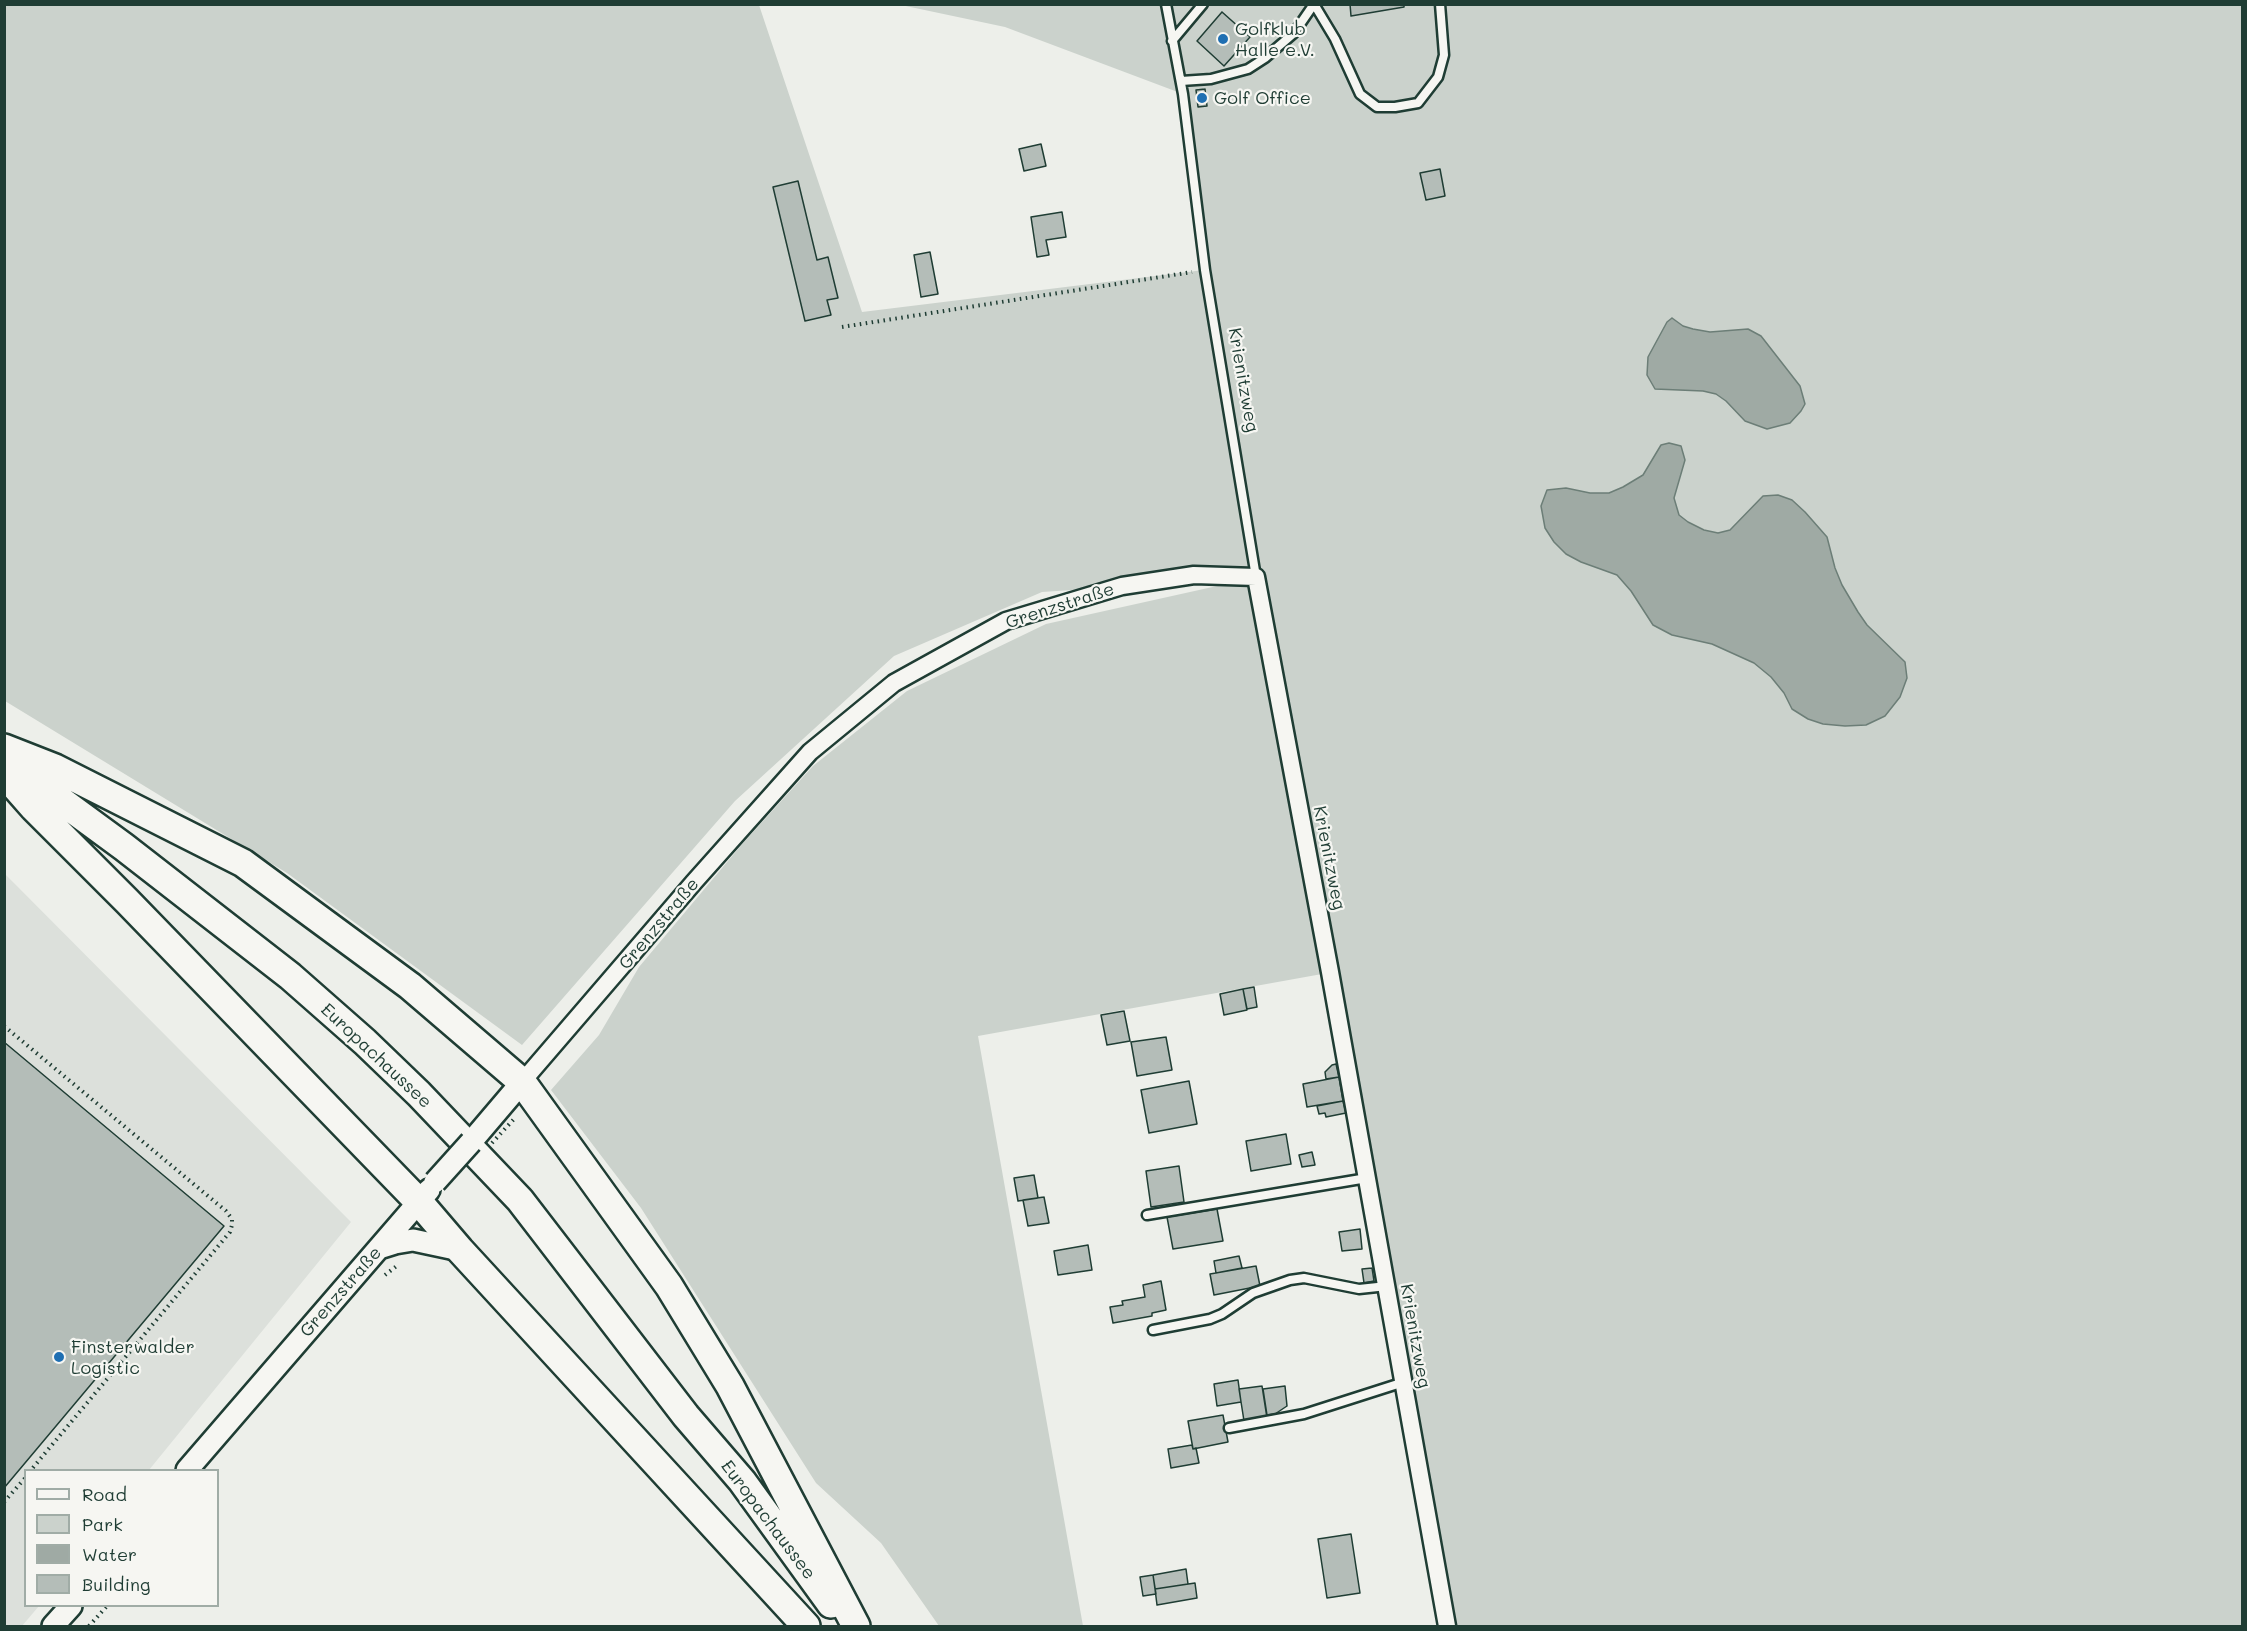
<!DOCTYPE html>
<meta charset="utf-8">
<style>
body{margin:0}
#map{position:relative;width:2247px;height:1631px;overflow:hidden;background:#edefea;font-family:Mali,sans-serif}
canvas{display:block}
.frame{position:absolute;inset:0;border:6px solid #1f3d34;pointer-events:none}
.legend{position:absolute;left:24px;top:1469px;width:195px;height:138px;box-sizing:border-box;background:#f6f6f2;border:2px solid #a0aca6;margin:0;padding:8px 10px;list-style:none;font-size:18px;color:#1f3d34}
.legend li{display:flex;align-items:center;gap:12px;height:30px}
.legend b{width:30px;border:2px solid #a0aca6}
</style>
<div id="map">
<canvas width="2247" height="1631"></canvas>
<div class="frame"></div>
<ul class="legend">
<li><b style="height:8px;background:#f6f6f2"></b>Road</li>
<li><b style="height:16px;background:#cbd2cc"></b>Park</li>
<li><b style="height:16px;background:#9faaa4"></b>Water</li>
<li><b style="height:16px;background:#b4bdb8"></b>Building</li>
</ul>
</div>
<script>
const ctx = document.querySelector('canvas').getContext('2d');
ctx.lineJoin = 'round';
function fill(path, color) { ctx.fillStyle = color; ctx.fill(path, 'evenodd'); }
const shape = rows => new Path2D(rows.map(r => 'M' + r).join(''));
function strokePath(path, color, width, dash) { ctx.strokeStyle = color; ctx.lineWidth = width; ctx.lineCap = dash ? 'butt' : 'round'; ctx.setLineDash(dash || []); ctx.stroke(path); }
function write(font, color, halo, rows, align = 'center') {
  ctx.font = font + ' Mali,sans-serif'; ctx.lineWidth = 4.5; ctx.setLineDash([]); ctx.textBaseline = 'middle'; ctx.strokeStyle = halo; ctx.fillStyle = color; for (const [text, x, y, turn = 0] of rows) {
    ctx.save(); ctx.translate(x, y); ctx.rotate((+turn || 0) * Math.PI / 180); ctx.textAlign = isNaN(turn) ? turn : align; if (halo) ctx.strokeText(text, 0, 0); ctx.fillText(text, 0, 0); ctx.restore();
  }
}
fill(shape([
 [4,873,351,1222,149,1470,26,1470,26,1606,39,1606,22,1626,4,1626]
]), '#dce0db');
fill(shape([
 [4,5,759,5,862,312,1204,270,1183,94,1005,27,901,5,2242,5,2242,1626,1457,1626,1389,1250,1213,314,1322,974,978,1036,1083,1626,939,1626,881,1543,816,1483,641,1208,551,1090,599,1035,639,967,743,843,813,766,907,691,1046,624,1253,578,1042,592,894,656,735,801,522,1045,287,873,5,701]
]), '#cbd2cc');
const water = shape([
 [1672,318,1683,326,1693,329,1710,332,1748,329,1761,336,1800,386,1805,404,1801,411,1790,423,1767,429,1745,421,1726,401,1716,394,1703,391,1655,389,1647,375,1648,357,1667,322,1672,318],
 [1669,443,1681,446,1685,460,1674,498,1679,515,1688,522,1704,530,1718,533,1730,530,1763,496,1778,495,1792,500,1805,512,1827,537,1835,568,1842,585,1858,612,1867,625,1905,662,1907,678,1900,697,1885,716,1866,725,1845,726,1823,724,1808,719,1792,709,1784,693,1771,677,1754,663,1712,644,1672,635,1653,625,1631,591,1617,575,1581,562,1566,554,1554,542,1545,528,1541,506,1547,490,1566,488,1590,493,1609,493,1623,487,1643,475,1661,445,1669,443]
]);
fill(water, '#9faaa4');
strokePath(water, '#6c7e77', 1.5);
const building = shape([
 [1350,4,1404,4,1404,7,1351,16,1350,4],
 [1222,12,1250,37,1224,66,1197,41,1222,12],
 [1205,89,1207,106,1198,107,1196,90,1205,89],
 [1041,144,1046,166,1024,171,1019,149,1041,144],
 [1440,169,1445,196,1426,200,1420,173,1440,169],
 [798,181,817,260,828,257,838,298,827,300,831,315,805,321,773,187,798,181],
 [1062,212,1066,237,1046,240,1049,255,1037,257,1031,217,1062,212],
 [930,252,938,294,921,297,914,255,930,252],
 [1254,987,1257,1007,1247,1009,1243,989,1254,987],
 [1243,989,1247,1010,1224,1015,1220,994,1243,989],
 [1124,1011,1130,1041,1107,1045,1101,1015,1124,1011],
 [1166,1037,1172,1070,1137,1076,1131,1042,1166,1037],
 [4,1042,224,1226,4,1488,4,1042],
 [1336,1064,1339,1077,1326,1079,1325,1072,1332,1065,1336,1064],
 [1339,1077,1343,1101,1307,1107,1303,1084,1339,1077],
 [1189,1081,1197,1124,1149,1133,1141,1090,1189,1081],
 [1343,1101,1346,1113,1326,1117,1325,1113,1319,1114,1317,1106,1343,1101],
 [1286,1134,1291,1164,1251,1171,1246,1141,1286,1134],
 [1312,1152,1315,1165,1302,1167,1299,1155,1312,1152],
 [1179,1166,1184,1202,1151,1207,1146,1171,1179,1166],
 [1034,1175,1038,1198,1018,1201,1014,1178,1034,1175],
 [1044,1197,1049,1223,1028,1226,1023,1200,1044,1197],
 [1217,1209,1223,1241,1173,1249,1167,1217,1217,1209],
 [1360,1229,1362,1249,1342,1251,1339,1232,1360,1229],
 [1088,1245,1092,1270,1058,1275,1054,1251,1088,1245],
 [1239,1256,1242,1268,1216,1273,1214,1261,1239,1256],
 [1256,1266,1260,1286,1214,1295,1210,1274,1256,1266],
 [1372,1268,1374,1281,1364,1283,1362,1269,1372,1268],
 [1161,1281,1166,1310,1152,1313,1152,1316,1113,1323,1110,1307,1123,1305,1122,1301,1145,1297,1143,1285,1161,1281],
 [1238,1380,1241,1402,1217,1406,1214,1384,1238,1380],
 [1262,1386,1267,1418,1244,1421,1239,1389,1262,1386],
 [1285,1386,1287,1406,1275,1414,1267,1415,1263,1389,1285,1386],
 [1223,1415,1228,1442,1193,1449,1188,1421,1223,1415],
 [1192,1445,1193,1449,1196,1448,1199,1463,1171,1468,1168,1449,1192,1445],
 [1351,1534,1360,1593,1327,1598,1318,1539,1351,1534],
 [1186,1569,1188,1584,1155,1589,1153,1575,1186,1569],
 [1153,1575,1156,1594,1143,1596,1140,1577,1153,1575],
 [1195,1583,1197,1598,1157,1605,1155,1589,1195,1583]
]);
fill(building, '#b4bdb8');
strokePath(building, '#1f3d34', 1.5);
const service = shape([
 [1166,4,1183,94,1205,270,1256,577],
 [1172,41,1203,4],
 [1181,81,1211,79,1248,69,1265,58,1294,33,1314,4,1335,39,1360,94,1377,107,1395,107,1418,103,1438,77,1444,55,1440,4],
 [1147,1215,1367,1178],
 [1153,1330,1210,1319,1222,1314,1253,1293,1290,1280,1304,1278,1359,1289,1387,1286],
 [1229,1428,1304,1414,1404,1382]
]);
const minor = shape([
 [522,1082,694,882,810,752,894,683,1006,621,1122,586,1194,575,1256,577,1330,972,1447,1626]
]);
const tertiary = shape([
 [471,1142,522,1082],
 [379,1248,395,1243,413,1240,460,1250],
 [187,1470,429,1190],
 [53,1626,71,1606]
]);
const primary = shape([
 [4,748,55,768,243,863,410,986,522,1082,669,1286,730,1386,856,1626],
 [4,759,124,847,290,976,365,1042,419,1094,520,1200,686,1416,742,1481,831,1604],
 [4,774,34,808,127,901,419,1202,460,1250,806,1626]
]);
strokePath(service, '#1f3d34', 13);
strokePath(minor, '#1f3d34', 21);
strokePath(tertiary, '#1f3d34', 26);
strokePath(primary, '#1f3d34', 32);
strokePath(shape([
 [842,327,1192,272],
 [4,1026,226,1211,232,1219,232,1225,230,1232,31,1470],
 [385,1275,398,1265],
 [4,1502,26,1477],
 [89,1626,107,1606]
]), '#1f3d34', 4, [1.5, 4.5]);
strokePath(service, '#f6f6f2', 8);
strokePath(minor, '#f6f6f2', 16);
strokePath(tertiary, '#f6f6f2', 21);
strokePath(primary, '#f6f6f2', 27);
const tertiaryBridge = shape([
 [435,1182,471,1142]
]);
strokePath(tertiaryBridge, '#1f3d34', 26, []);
strokePath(shape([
 [492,1143,514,1119]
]), '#1f3d34', 4, [1.5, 4.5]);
strokePath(tertiaryBridge, '#f6f6f2', 21);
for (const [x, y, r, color] of [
 [1223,39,6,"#1f6fb2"],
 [1202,98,6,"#1f6fb2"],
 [59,1357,6,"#1f6fb2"]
]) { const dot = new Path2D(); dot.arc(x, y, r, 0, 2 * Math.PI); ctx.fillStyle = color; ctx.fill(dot); strokePath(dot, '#f6f6f2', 2); }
write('18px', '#1f3d34', '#f6f6f2', [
 ["Golfklub",1235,29],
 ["Halle e.V.",1235,50],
 ["Golf Office",1214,98],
 ["Finsterwalder",71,1347],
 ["Logistic",71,1368]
], 'left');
write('18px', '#1f3d34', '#f6f6f2', [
 ["Krienitzweg",1243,380,80],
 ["Grenzstraße",1060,606,-18],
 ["Krienitzweg",1329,858,79],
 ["Grenzstraße",659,924,-50],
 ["Europachaussee",376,1056,43],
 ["Grenzstraße",341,1292,-49],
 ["Krienitzweg",1415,1336,80],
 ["Europachaussee",768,1520,53]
]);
</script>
